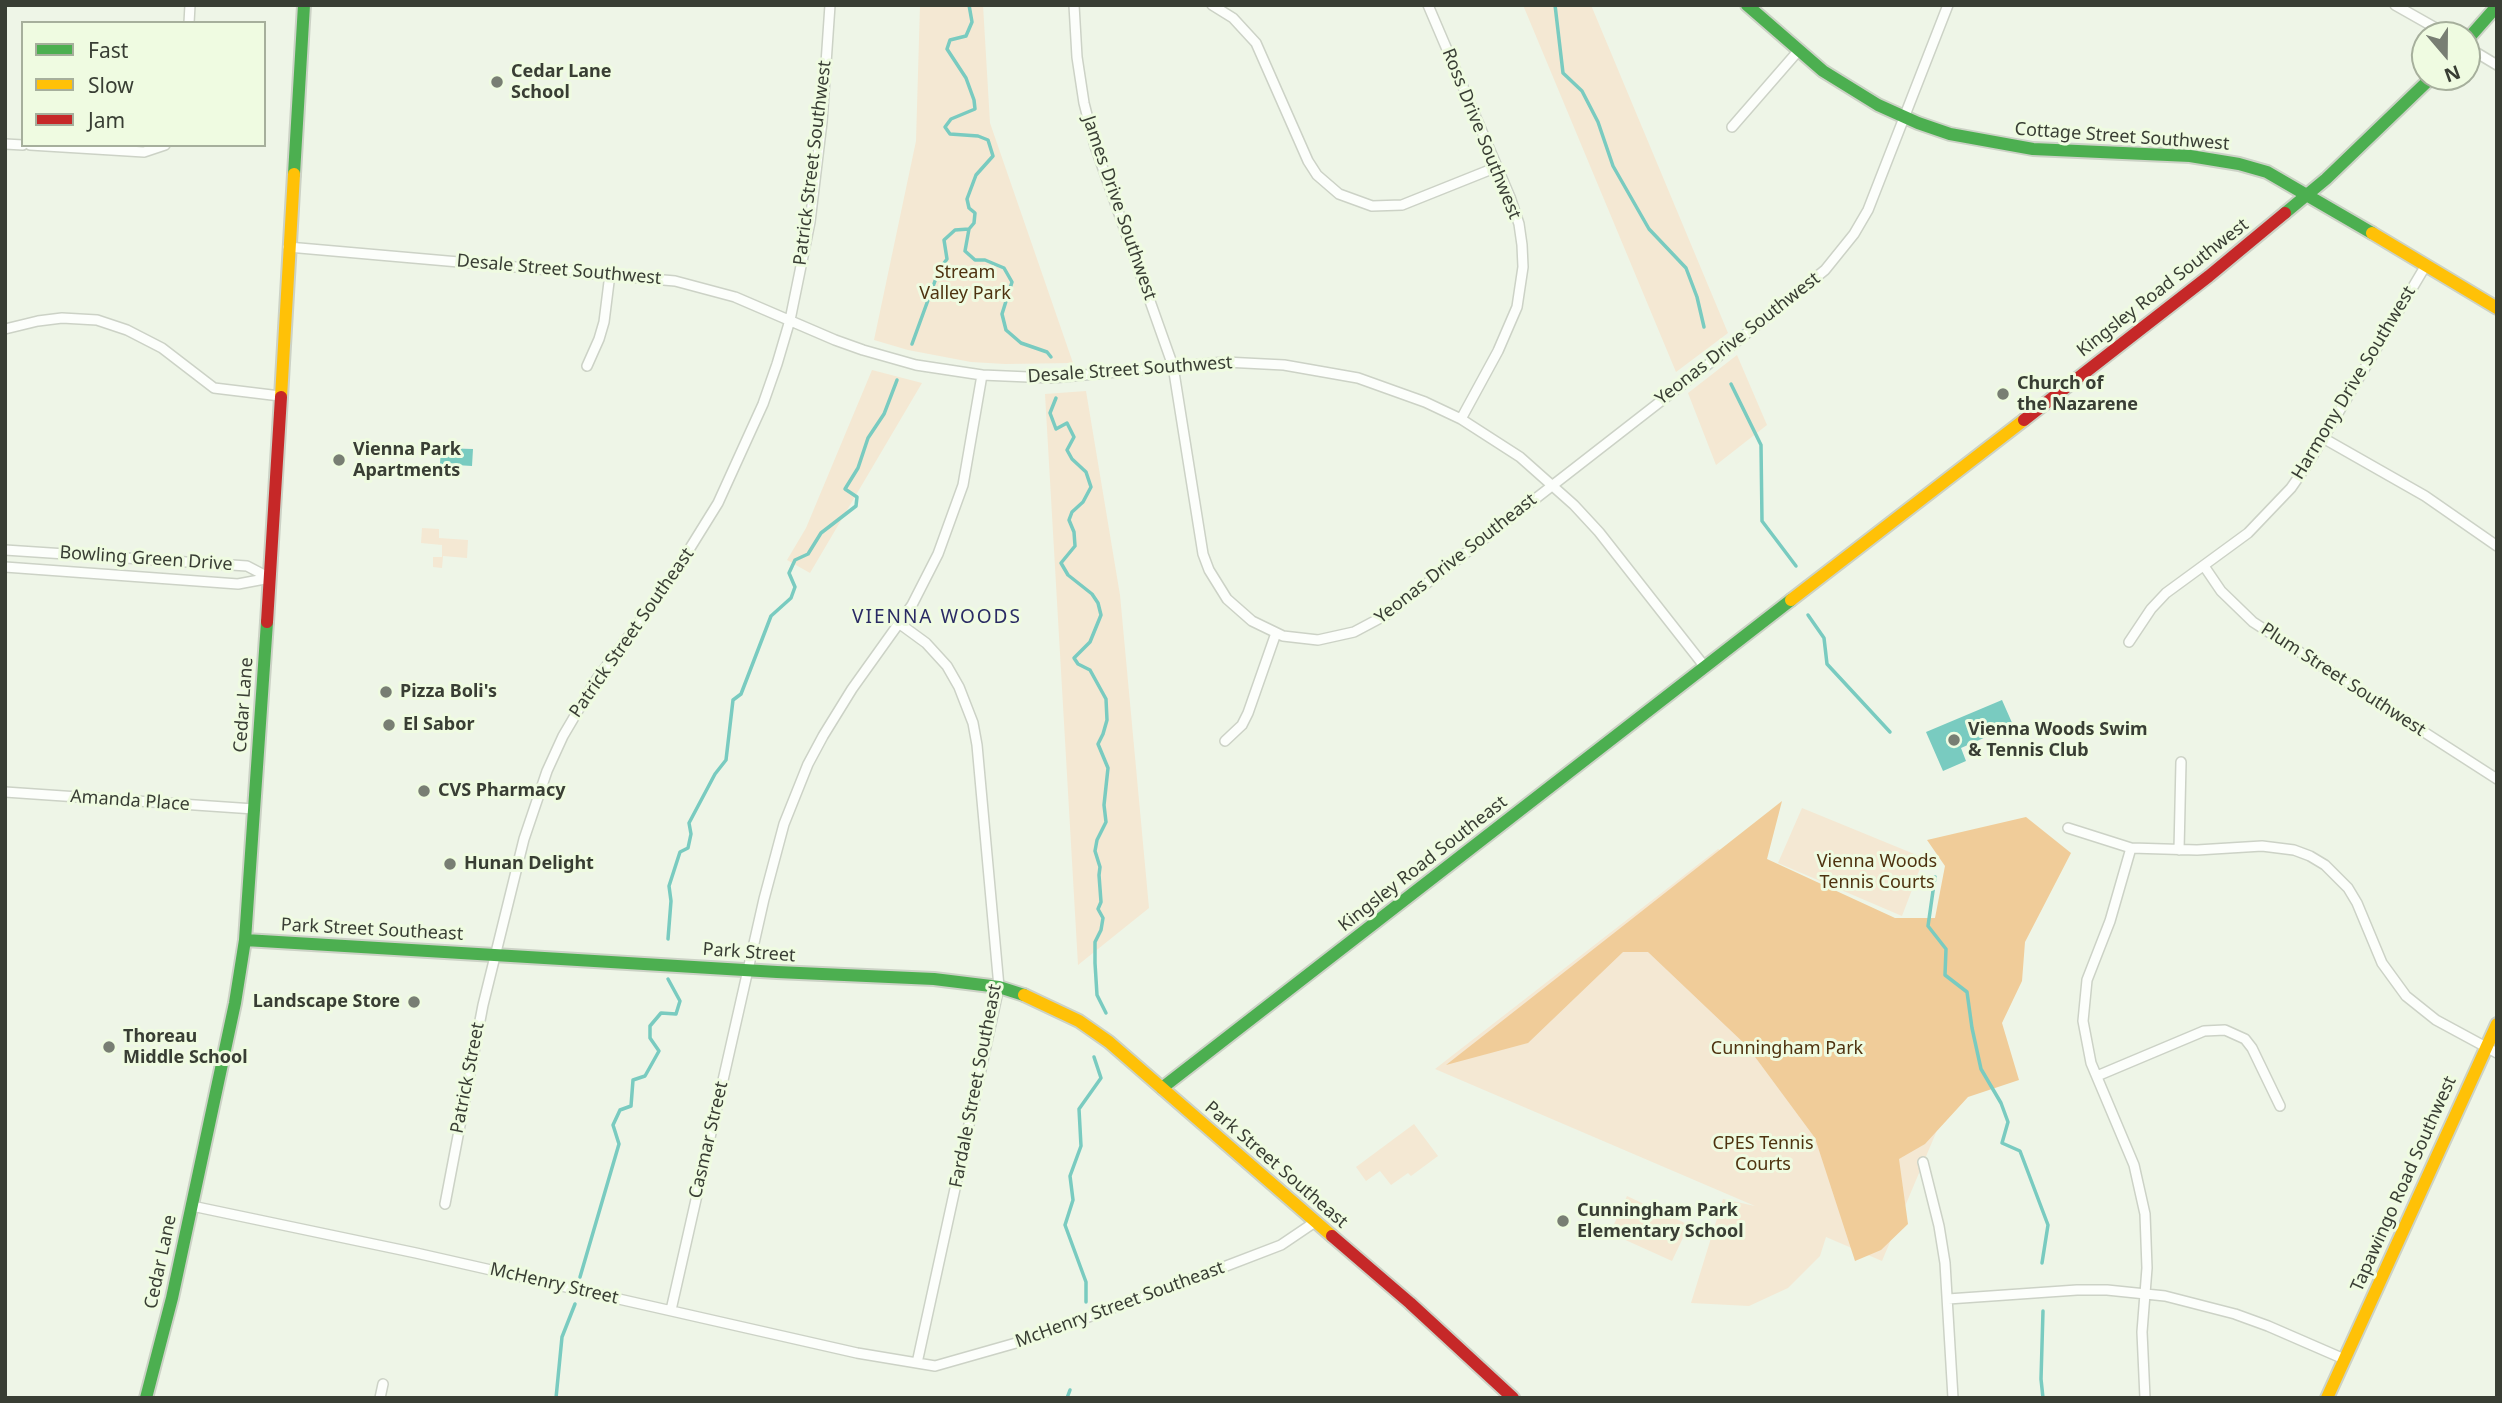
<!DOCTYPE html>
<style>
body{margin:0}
#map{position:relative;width:2502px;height:1403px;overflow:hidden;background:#eef5e7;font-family:"Noto Sans",sans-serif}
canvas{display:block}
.frame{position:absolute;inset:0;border:7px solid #393e34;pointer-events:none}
.legend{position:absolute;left:21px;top:21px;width:245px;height:126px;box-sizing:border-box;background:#effbe1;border:2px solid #a6af9c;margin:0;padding:9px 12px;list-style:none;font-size:21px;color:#393e34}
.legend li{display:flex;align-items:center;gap:14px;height:35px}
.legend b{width:35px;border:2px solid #a6af9c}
.north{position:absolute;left:2411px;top:21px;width:70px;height:70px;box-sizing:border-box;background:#effbe1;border:2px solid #a6af9c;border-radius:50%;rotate:160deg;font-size:19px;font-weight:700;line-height:28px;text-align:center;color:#393e34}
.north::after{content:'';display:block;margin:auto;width:24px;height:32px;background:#787e73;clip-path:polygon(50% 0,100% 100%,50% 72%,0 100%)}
</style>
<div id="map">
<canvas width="2502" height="1403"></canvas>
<div class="frame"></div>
<ul class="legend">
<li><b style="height:9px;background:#4caf50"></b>Fast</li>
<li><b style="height:9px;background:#ffc107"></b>Slow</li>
<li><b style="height:9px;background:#c62828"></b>Jam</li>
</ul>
<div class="north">N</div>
</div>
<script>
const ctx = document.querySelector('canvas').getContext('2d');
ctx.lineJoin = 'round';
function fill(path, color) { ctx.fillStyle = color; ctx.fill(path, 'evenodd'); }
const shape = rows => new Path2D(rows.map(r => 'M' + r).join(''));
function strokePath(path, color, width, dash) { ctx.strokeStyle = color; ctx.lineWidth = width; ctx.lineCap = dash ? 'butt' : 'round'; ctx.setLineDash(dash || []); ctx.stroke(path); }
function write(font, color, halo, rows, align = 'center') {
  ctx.font = font + ' "Noto Sans",sans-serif'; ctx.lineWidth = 6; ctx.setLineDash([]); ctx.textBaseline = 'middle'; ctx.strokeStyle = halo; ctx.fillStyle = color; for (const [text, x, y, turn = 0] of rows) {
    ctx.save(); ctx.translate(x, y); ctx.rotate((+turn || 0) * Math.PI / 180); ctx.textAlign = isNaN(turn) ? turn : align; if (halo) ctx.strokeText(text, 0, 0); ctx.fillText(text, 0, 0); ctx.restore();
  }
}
fill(shape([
 [920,5,983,5,990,123,1073,363,1005,364,971,362,908,350,874,340,916,141],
 [1523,5,1591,5,1728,333,1676,372],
 [1737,355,1767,425,1716,465,1688,393],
 [872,370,922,383,810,573,787,560,806,528],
 [1086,391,1120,595,1149,908,1078,965,1045,394],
 [422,528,439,529,439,538,468,540,467,558,443,556,442,568,433,567,433,557,442,557,442,545,421,543],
 [1802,808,1924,858,1902,916,1778,863],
 [1718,849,2004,971,1882,1261,1826,1237,1820,1256,1788,1288,1749,1306,1691,1303,1723,1199,1755,1206,1435,1069],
 [1414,1124,1438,1156,1411,1176,1408,1173,1391,1185,1380,1171,1366,1181,1356,1167],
 [1627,1196,1689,1225,1672,1261,1610,1233]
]), '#f4e8d3');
fill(shape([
 [1782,801,1767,859,1895,918,1935,918,1945,866,1927,840,2026,817,2071,853,2025,942,2022,981,2002,1023,2019,1080,1968,1097,1925,1144,1899,1159,1908,1224,1881,1250,1855,1261,1815,1138,1747,1046,1648,952,1623,952,1528,1043,1446,1065]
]), '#f0cc99');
fill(shape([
 [441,448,473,449,472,466,440,464],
 [2002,700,2013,725,1961,748,1966,761,1943,771,1926,732]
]), '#79cbc0');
strokePath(shape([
 [969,5,972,22,966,36,950,40,947,49,966,78,974,100,975,109,951,119,945,127,950,134,978,136,988,140,993,156,976,175,967,199,969,208,975,213,974,223,969,229,965,251,975,260,985,260,1004,268,1012,282,1002,314,1006,330,1021,343,1047,352,1051,357],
 [1555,5,1563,73,1582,91,1598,122,1613,166,1649,229,1686,268,1697,297,1704,327],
 [912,344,939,270,947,259,944,240,955,230,969,229],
 [1731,384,1761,445,1762,521,1796,566],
 [1056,398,1050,413,1056,429,1067,423,1074,437,1067,450,1072,459,1086,472,1091,487,1083,502,1072,512,1069,520,1074,532,1075,546,1061,563,1068,575,1092,594,1098,603,1101,615,1090,642,1074,658,1078,664,1090,670,1106,699,1107,720,1103,734,1098,744,1108,768,1104,805,1106,822,1097,840,1095,851,1100,867,1099,875,1101,902,1098,909,1103,918,1101,930,1095,942,1095,963,1097,995,1106,1013],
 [1808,615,1824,638,1827,664,1890,732],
 [1935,877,1928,926,1946,949,1945,975,1967,992,1972,1028,1981,1069,2001,1103,2008,1122,2002,1143,2020,1151,2048,1225,2042,1263],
 [668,939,671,901,669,886,680,852,688,848,691,834,689,823,715,774,726,760,733,700,741,694,771,616,791,598,795,587,789,573,795,560,808,554,821,533,856,506,857,497,845,489,858,468,868,438,884,414,897,380],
 [580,1277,619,1144,613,1125,620,1110,631,1106,633,1080,645,1076,659,1051,650,1038,650,1026,661,1013,676,1014,680,1001,668,979],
 [1086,1302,1086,1282,1065,1225,1073,1200,1070,1176,1081,1146,1079,1109,1101,1078,1094,1057],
 [2043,1311,2041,1379,2043,1398],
 [556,1398,562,1337,575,1304],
 [1067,1398,1070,1390]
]), '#79cbc0', 3.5);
const street = shape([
 [1074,5,1077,57,1084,103,1095,146,1173,366,1203,554,1209,570,1227,599,1252,621,1283,636,1318,640,1354,632,1386,615,1715,359,1825,270,1854,234,1868,210,1948,5],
 [1212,5,1233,18,1256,43,1308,161,1317,175,1339,194,1372,206,1402,205,1497,167],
 [1428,5,1510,197,1519,224,1522,245,1523,267,1517,307,1498,351,1461,419],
 [2395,5,2448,35],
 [189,23,190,5],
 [2467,47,2497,65],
 [1732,127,1799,50],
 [5,144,23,145],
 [30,145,144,152,165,145],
 [288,247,675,281,735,297,835,340,863,350,916,365,982,375,1052,378,1225,362,1284,365,1358,378,1425,402,1461,419,1520,457,1574,505,1599,532,1705,667],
 [5,329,38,321,62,318,97,320,127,330,162,348,214,388,280,396],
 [587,366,599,339,604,322,610,274],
 [2323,438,2425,496,2497,546],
 [5,550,247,566,270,578],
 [2204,566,2221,591,2253,622,2497,779],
 [5,567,238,584,270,578],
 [900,624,926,643,947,666,959,687,973,723,977,745,999,987,917,1363],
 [2129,642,2151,609,2166,593,2248,533,2291,488,2309,462,2426,265],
 [1225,741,1242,725,1248,713,1276,633],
 [5,792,254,809],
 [2068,828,2131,848,2197,850,2262,846,2294,850,2310,856,2325,865,2348,888,2357,903,2382,963,2406,996,2436,1020,2497,1053],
 [2131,848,2110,921,2087,980,2083,1021,2091,1063,2134,1165,2145,1214,2147,1268,2142,1332,2145,1398],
 [2179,850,2181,762],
 [2097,1076,2204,1031,2225,1030,2245,1039,2252,1048,2280,1106],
 [1923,1162,1939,1226,1945,1263,1953,1398],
 [445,1204,483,1005,524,839,547,771,563,736,596,680,669,582,718,503,763,404,777,364,790,320,810,222,822,122,830,5],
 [192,1206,416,1253,857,1353,935,1366,1023,1341,1208,1273,1281,1245,1315,1222],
 [1948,1299,2077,1290,2107,1290,2165,1296,2235,1314,2268,1326,2344,1359],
 [671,1310,764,899,784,824,808,764,823,736,852,689,912,605,938,554,963,485,982,375],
 [380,1398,383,1384]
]);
const fast = shape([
 [1747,5,1823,71,1878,105,1918,123,1950,134,2033,149,2190,156,2239,164,2267,172,2372,233],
 [2467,40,2497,6],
 [294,174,304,5],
 [2285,213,2326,179,2432,77],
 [245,940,777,972,934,979,999,987,1024,995],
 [1162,1088,1791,600],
 [146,1398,172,1298,235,1003,245,940,267,622]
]);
const slow = shape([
 [2372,233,2497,308],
 [281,397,294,174],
 [1791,600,2024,420],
 [1024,995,1079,1021,1109,1042,1332,1236],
 [2327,1398,2497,1024]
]);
const jam = shape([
 [2024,420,2209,276,2285,213],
 [267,622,281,397],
 [1332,1236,1410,1303,1513,1398]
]);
strokePath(street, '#ccd2c6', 12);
strokePath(fast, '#ccd2c6', 16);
strokePath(slow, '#ccd2c6', 16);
strokePath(jam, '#ccd2c6', 16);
strokePath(street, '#fcfefb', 9);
strokePath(fast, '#4caf50', 12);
strokePath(slow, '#ffc107', 12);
strokePath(jam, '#c62828', 12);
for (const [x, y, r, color] of [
 [497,82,7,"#787e73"],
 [2003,394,7,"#787e73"],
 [339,460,7,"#787e73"],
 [386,692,7,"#787e73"],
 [389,725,7,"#787e73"],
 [1954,740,7,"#787e73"],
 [424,791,7,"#787e73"],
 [450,864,7,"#787e73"],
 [414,1002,7,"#787e73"],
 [109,1047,7,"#787e73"],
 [1563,1221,7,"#787e73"]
]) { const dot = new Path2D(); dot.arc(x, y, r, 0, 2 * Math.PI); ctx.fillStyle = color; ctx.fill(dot); strokePath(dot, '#effbe1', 2.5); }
write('bold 18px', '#393e34', '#effbe1', [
 ["Cedar Lane",511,72],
 ["School",511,93],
 ["Church of",2017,384],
 ["the Nazarene",2017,405],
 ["Vienna Park",353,450],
 ["Apartments",353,471],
 ["Pizza Boli's",400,692],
 ["El Sabor",403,725],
 ["Vienna Woods Swim",1968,730],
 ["& Tennis Club",1968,751],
 ["CVS Pharmacy",438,791],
 ["Hunan Delight",464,864],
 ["Landscape Store",400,1002,"right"],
 ["Thoreau",123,1037],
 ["Middle School",123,1058],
 ["Cunningham Park",1577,1211],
 ["Elementary School",1577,1232]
], 'left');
write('18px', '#393e34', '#effbe1', [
 ["Ross Drive Southwest",1481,134,68],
 ["Cottage Street Southwest",2122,137,4],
 ["Patrick Street Southwest",813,163,-83],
 ["James Drive Southwest",1119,208,71],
 ["Desale Street Southwest",559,270,5],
 ["Kingsley Road Southwest",2163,288,-38],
 ["Yeonas Drive Southwest",1738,339,-38],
 ["Desale Street Southwest",1130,370,-4],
 ["Harmony Drive Southwest",2354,383,-59],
 ["Bowling Green Drive",146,559,4],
 ["Yeonas Drive Southeast",1456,559,-38],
 ["Patrick Street Southeast",632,633,-55],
 ["Plum Street Southwest",2343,680,33],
 ["Cedar Lane",244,705,-86],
 ["Amanda Place",130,801,4],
 ["Kingsley Road Southeast",1423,864,-38],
 ["Park Street Southeast",372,930,3],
 ["Park Street",749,953,4],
 ["Patrick Street",468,1078,-79],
 ["Fardale Street Southeast",976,1086,-79],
 ["Casmar Street",709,1140,-77],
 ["Park Street Southeast",1276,1165,41],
 ["Tapawingo Road Southwest",2404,1184,-66],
 ["Cedar Lane",161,1262,-78],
 ["McHenry Street",554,1284,13],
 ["McHenry Street Southeast",1120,1305,-20]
]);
write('18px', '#4e320f', '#effbe1', [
 ["Stream",965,273],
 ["Valley Park",965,294],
 ["Vienna Woods",1877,862],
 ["Tennis Courts",1877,883],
 ["Cunningham Park",1787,1049],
 ["CPES Tennis",1763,1144],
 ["Courts",1763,1165]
]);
ctx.letterSpacing = '2px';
write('19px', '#292a64', '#effbe1', [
 ["VIENNA WOODS",937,618]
]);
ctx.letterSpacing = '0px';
</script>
